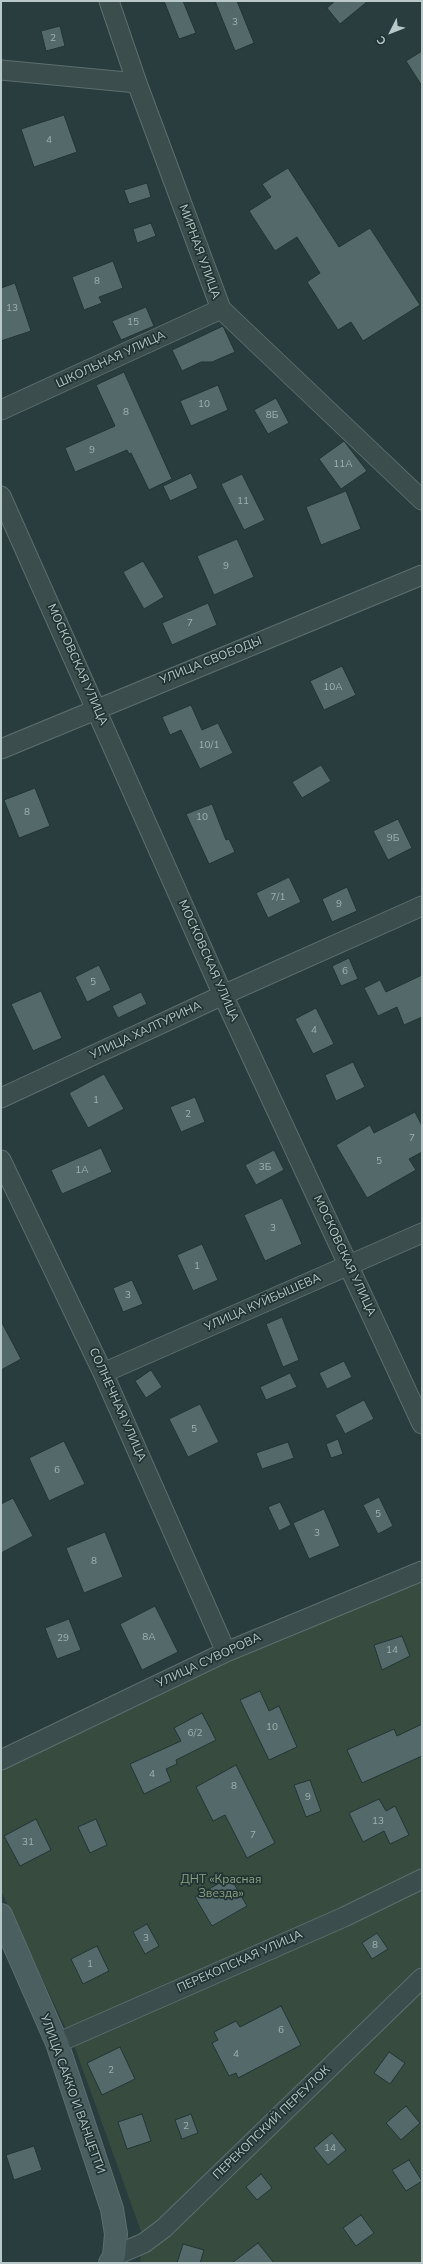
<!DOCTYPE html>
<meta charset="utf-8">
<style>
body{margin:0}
#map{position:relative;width:423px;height:2264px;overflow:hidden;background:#293d3e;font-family:"Nunito Sans",sans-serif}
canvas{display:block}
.frame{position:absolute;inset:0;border:2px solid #b9c8c8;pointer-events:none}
.north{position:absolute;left:371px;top:12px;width:40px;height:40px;-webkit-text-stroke:3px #213333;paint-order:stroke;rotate:228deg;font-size:11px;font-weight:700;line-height:16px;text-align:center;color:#b9c8c8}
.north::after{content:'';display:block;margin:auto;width:14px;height:18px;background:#b9c8c8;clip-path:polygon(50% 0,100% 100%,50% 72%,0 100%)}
</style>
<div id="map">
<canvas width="423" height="2264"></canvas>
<div class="frame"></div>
<div class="north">С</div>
</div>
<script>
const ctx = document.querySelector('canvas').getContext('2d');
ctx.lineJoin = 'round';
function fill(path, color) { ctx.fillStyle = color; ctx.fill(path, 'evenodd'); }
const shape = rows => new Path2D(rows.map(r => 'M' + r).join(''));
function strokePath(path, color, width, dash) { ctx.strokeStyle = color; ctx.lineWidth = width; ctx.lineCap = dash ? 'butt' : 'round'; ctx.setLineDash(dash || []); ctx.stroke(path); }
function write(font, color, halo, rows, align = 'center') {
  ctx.font = font + ' "Nunito Sans",sans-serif'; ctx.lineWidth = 3.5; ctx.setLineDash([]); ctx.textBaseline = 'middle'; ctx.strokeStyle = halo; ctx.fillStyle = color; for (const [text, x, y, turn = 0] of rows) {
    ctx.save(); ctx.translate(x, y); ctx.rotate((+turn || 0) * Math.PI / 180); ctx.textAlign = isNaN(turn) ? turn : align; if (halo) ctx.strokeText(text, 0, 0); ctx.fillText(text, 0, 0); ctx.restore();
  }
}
fill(shape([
 [422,1582,422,2263,140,2263,142,2234,75,2048,1,1891,1,1771,230,1657]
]), '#374b3f');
const building = shape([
 [164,1,183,1,196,33,179,39,164,1],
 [215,1,237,1,254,43,235,51,215,1],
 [335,1,368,1,340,24,327,8,335,1],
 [60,26,65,46,46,51,41,31,60,26],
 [422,51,422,86,406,61,422,51],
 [64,115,77,152,34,167,21,129,64,115],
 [288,168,339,247,370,228,420,305,363,341,351,322,338,330,307,282,320,273,297,237,275,251,249,211,271,197,262,184,288,168],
 [147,183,151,197,129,204,124,190,147,183],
 [151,223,156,236,137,243,133,229,151,223],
 [113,261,123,288,99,297,102,303,84,310,72,277,113,261],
 [15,283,31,331,1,341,1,288,15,283],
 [146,307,154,326,121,340,112,321,146,307],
 [223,326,235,352,212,362,201,362,182,371,172,350,223,326],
 [124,372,172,479,149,490,131,453,129,454,127,450,75,472,65,448,115,426,96,385,124,372],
 [218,385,228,410,191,426,180,401,218,385],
 [276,398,289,423,268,434,254,410,276,398],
 [344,441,367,471,341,489,319,459,344,441],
 [191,473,198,488,170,501,163,486,191,473],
 [242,474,265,520,244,530,221,484,242,474],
 [346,491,361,529,321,545,306,507,346,491],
 [237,539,254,577,214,595,197,556,237,539],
 [143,561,164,597,144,609,123,572,143,561],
 [208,603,217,625,172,645,162,623,208,603],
 [342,666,356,695,324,710,310,681,342,666],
 [191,705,202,730,218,723,233,753,200,769,181,730,170,735,162,717,191,705],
 [321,765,331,781,302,798,292,782,321,765],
 [35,788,50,826,19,838,4,800,35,788],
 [212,804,226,840,229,839,235,852,209,864,186,814,212,804],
 [398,819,412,848,388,860,373,831,398,819],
 [289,877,301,902,268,918,256,893,289,877],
 [347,887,357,911,332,922,322,899,347,887],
 [349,958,358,979,341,986,332,966,349,958],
 [99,965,111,990,87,1002,75,977,99,965],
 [422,975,422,1017,404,1025,397,1007,378,1016,364,988,380,980,386,992,422,975],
 [41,991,62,1038,33,1051,11,1004,41,991],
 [141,992,147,1004,118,1018,112,1006,141,992],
 [316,1008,334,1044,313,1054,295,1019,316,1008],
 [353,1062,365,1087,336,1101,325,1075,353,1062],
 [104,1074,124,1109,88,1128,69,1093,104,1074],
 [195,1097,205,1122,181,1132,170,1107,195,1097],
 [415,1112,422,1126,422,1152,409,1159,416,1170,367,1198,336,1145,370,1125,374,1133,415,1112],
 [101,1148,112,1172,62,1194,51,1170,101,1148],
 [274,1150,284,1170,256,1185,245,1165,274,1150],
 [282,1198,302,1244,265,1261,244,1215,282,1198],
 [202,1244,218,1280,193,1291,177,1255,202,1244],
 [132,1280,143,1304,123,1312,113,1288,132,1280],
 [282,1317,299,1360,283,1367,266,1324,282,1317],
 [1,1321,21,1359,1,1370,1,1321],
 [344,1361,352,1377,327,1389,319,1373,344,1361],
 [151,1370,162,1387,146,1398,135,1381,151,1370],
 [290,1373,297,1387,266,1400,260,1387,290,1373],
 [364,1400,374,1419,345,1434,335,1415,364,1400],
 [200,1404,219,1442,188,1457,169,1419,200,1404],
 [338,1439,343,1454,331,1458,326,1444,338,1439],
 [64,1441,85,1484,49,1501,29,1458,64,1441],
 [288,1442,294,1458,262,1469,256,1453,288,1442],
 [379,1497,393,1526,378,1534,363,1505,379,1497],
 [13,1498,33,1536,1,1553,1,1504,13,1498],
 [280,1502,291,1525,279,1531,268,1507,280,1502],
 [324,1509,340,1546,309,1559,293,1523,324,1509],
 [105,1532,123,1577,84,1593,66,1548,105,1532],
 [155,1606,178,1652,142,1670,120,1624,155,1606],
 [69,1619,81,1650,57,1659,45,1628,69,1619],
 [402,1636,410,1656,382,1670,374,1645,402,1636],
 [260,1691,269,1711,279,1706,297,1747,269,1760,240,1700,260,1691],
 [202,1713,216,1740,176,1760,177,1764,166,1769,171,1781,144,1794,130,1764,181,1741,174,1728,202,1713],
 [422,1724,422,1756,362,1783,347,1750,394,1729,397,1736,422,1724],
 [236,1765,275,1843,247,1858,225,1815,213,1821,196,1787,236,1765],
 [310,1780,321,1811,306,1817,294,1785,310,1780],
 [379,1799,386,1811,395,1806,409,1835,390,1844,384,1831,363,1842,349,1813,379,1799],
 [36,1819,51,1850,20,1866,4,1836,36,1819],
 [96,1819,107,1845,90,1853,78,1827,96,1819],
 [230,1877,247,1906,212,1926,195,1897,230,1877],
 [147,1924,159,1946,145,1954,133,1932,147,1924],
 [377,1933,388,1949,372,1959,362,1943,377,1933],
 [97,1946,109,1971,83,1984,71,1959,97,1946],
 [281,2006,301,2045,238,2078,236,2073,229,2076,212,2043,218,2040,214,2032,236,2021,240,2027,281,2006],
 [120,2047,135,2079,102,2095,87,2063,120,2047],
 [389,2052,405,2063,390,2084,374,2073,389,2052],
 [406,2106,420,2123,401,2140,386,2123,406,2106],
 [142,2114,151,2141,127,2149,118,2122,142,2114],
 [191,2114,198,2133,182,2139,175,2120,191,2114],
 [332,2133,346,2150,328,2165,314,2148,332,2133],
 [34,2146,42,2170,14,2180,6,2155,34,2146],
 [409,2160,422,2181,406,2191,392,2170,409,2160],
 [261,2174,272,2188,257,2200,246,2187,261,2174],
 [361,2215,374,2233,356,2246,343,2228,361,2215],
 [258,2243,274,2263,232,2263,258,2243],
 [183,2244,204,2250,200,2263,177,2263,183,2244]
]);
fill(building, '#546a6a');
strokePath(building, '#233535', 1);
const minor = shape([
 [109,1,137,83,221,309,422,500],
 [1,70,137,83],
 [1,410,221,309],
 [1,496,223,995,422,1424],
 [1,749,422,575],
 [1,1098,223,995,422,906],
 [1,1160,103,1373,226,1652],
 [103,1373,422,1233],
 [1,1760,226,1652,422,1571],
 [57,2043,344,1917,422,1879],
 [114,2256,144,2243,164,2228,422,1978]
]);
const secondary = shape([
 [1,1915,57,2043,112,2209,116,2234,114,2256,110,2263]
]);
strokePath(minor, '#5d6e6e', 21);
strokePath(secondary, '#5d6e6e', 24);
strokePath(minor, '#3c4d4e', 19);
strokePath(secondary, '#4b5f60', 22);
write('10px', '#a0b0b0', null, [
 ["3",235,23],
 ["2",53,39],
 ["4",49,141],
 ["8",97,282],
 ["13",12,309],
 ["15",133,323],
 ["10",204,405],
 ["8",126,413],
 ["8Б",272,416],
 ["9",92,451],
 ["11А",343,465],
 ["11",243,502],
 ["9",226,567],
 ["7",190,624],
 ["10А",333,688],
 ["10/1",209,746],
 ["8",27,813],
 ["10",202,818],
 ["9Б",393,839],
 ["7/1",278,898],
 ["9",339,905],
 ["6",345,972],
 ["5",93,983],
 ["4",314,1031],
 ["1",96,1101],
 ["2",188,1115],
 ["7",412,1139],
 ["5",379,1162],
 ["3Б",265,1168],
 ["1А",82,1171],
 ["3",273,1229],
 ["1",197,1267],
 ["3",128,1296],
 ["5",194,1430],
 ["6",57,1471],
 ["5",378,1515],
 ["3",317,1534],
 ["8",94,1562],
 ["8А",149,1638],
 ["29",63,1639],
 ["14",392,1651],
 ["10",272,1728],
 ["6/2",195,1734],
 ["4",152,1775],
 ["8",234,1787],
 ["9",308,1798],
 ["13",378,1822],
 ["7",253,1836],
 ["31",28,1843],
 ["3",146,1939],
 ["8",375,1946],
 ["1",90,1965],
 ["6",281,2031],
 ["4",236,2055],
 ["2",111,2071],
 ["2",186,2127],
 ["14",330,2149]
]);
write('12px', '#b9c8c8', '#213333', [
 ["МИРНАЯ УЛИЦА",199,252,70],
 ["ШКОЛЬНАЯ УЛИЦА",111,360,-25],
 ["УЛИЦА СВОБОДЫ",211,661,-22],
 ["МОСКОВСКАЯ УЛИЦА",77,665,66],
 ["МОСКОВСКАЯ УЛИЦА",208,961,66],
 ["УЛИЦА ХАЛТУРИНА",146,1031,-25],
 ["МОСКОВСКАЯ УЛИЦА",344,1256,65],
 ["УЛИЦА КУЙБЫШЕВА",263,1303,-24],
 ["СОЛНЕЧНАЯ УЛИЦА",117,1405,66],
 ["УЛИЦА СУВОРОВА",209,1661,-25],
 ["ПЕРЕКОПСКАЯ УЛИЦА",240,1962,-24],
 ["УЛИЦА САККО И ВАНЦЕТТИ",72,2094,70],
 ["ПЕРЕКОПСКИЙ ПЕРЕУЛОК",272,2123,-44]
]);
write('12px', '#8ca081', '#213333', [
 ["ДНТ «Красная",221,1880],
 ["Звезда»",221,1894]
]);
</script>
